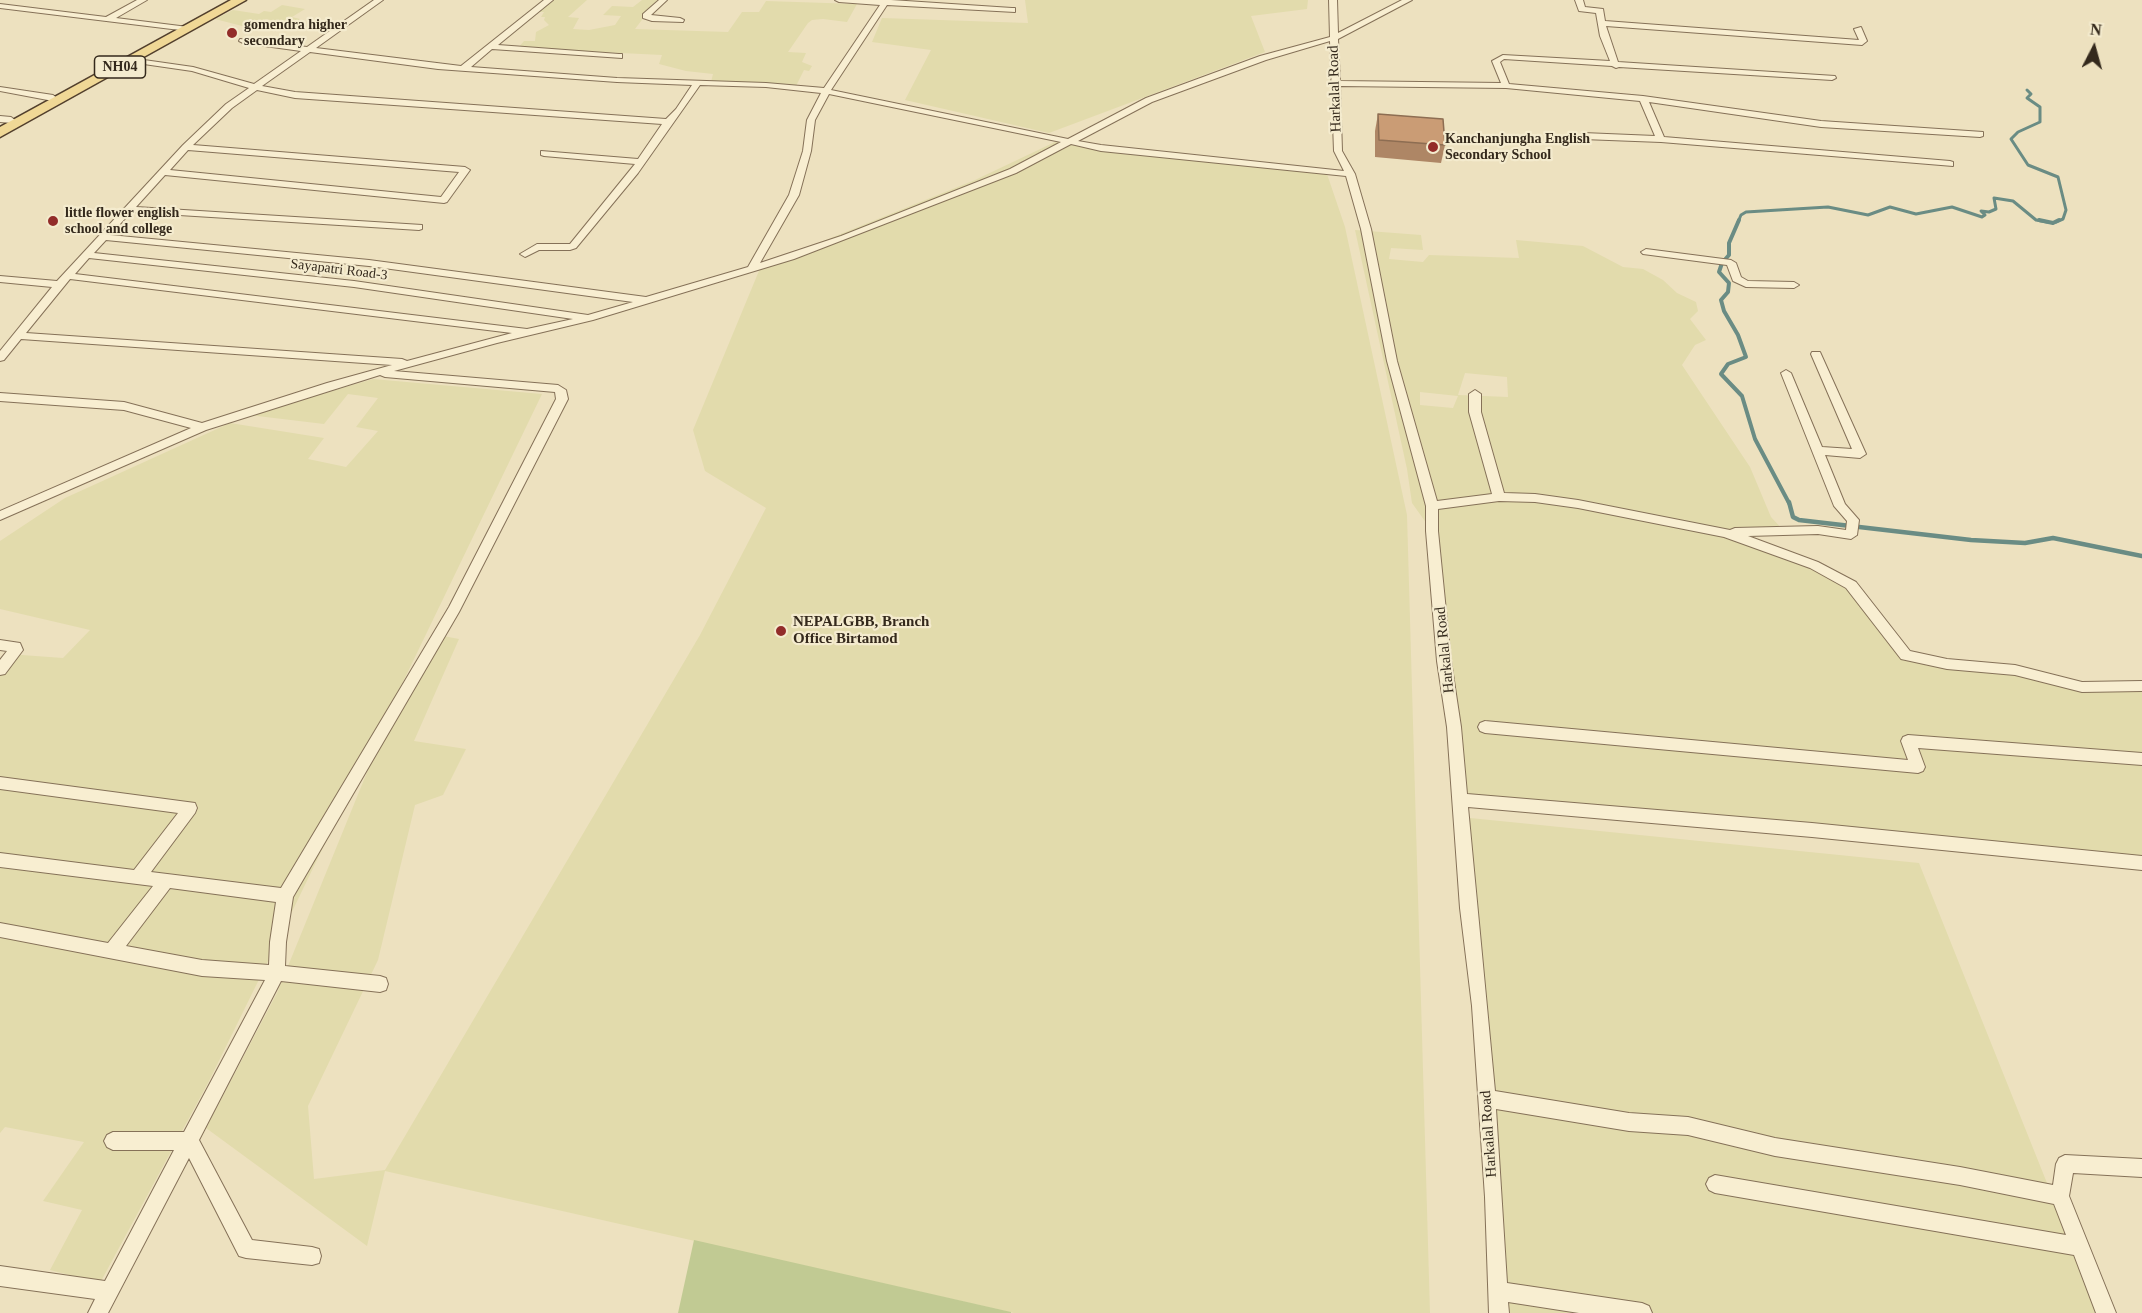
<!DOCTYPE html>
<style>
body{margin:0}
#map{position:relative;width:2142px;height:1313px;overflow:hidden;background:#ede1bf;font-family:Georgia,serif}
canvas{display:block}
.north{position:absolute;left:2064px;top:18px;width:60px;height:60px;-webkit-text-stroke:4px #f4ebce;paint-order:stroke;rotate:6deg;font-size:16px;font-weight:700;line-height:24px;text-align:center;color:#34291c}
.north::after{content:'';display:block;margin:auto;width:21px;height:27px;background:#34291c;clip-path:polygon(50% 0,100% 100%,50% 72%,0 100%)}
</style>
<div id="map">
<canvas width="2142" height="1313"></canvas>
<div class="north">N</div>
</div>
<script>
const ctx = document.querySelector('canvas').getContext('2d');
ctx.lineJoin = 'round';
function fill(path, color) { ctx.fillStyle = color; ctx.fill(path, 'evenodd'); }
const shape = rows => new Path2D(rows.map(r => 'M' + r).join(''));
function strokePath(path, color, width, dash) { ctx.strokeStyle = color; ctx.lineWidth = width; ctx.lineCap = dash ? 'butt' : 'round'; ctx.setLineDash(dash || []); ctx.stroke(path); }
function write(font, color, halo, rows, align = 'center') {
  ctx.font = font + ' Georgia,serif'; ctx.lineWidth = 4.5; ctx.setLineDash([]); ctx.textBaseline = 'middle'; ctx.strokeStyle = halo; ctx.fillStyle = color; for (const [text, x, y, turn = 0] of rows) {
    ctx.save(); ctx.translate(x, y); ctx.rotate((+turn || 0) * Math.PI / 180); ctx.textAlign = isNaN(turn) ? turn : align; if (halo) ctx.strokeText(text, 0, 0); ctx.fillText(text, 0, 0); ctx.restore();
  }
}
fill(shape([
 [545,0,587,0,568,17,579,18,573,29,589,30,615,25,621,16,603,15,612,6,633,7,642,0,657,0,635,29,728,32,742,12,759,12,766,1,857,4,847,22,823,19,812,20,808,23,788,52,806,53,802,62,812,66,809,71,804,70,795,88,711,82,713,74,686,71,659,64,662,55,518,48,524,41,535,41,536,32,549,25,544,20,545,17,541,17,544,12,531,12],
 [1025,0,1308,0,1307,9,1251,16,1265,52,1049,133,905,100,931,50,872,42,882,18,1028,23],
 [282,5,305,9,292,17,300,19,293,24,265,19,246,27,215,19,233,10,259,14,264,11,271,12],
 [1055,142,1327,174,1345,227,1407,515,1430,1313,1014,1313,385,1171,367,1246,206,1128,277,993,381,738,438,635,459,639,414,741,466,749,443,795,415,805,378,960,308,1106,314,1179,385,1170,700,635,766,508,705,471,693,430,761,266,975,180],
 [1355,230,1421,235,1423,250,1391,248,1389,259,1423,262,1429,255,1519,258,1516,240,1583,246,1623,267,1643,269,1663,280,1677,293,1696,302,1698,311,1690,319,1706,340,1695,345,1682,365,1750,467,1771,517,1784,531,1728,533,1851,585,1906,655,2015,670,2082,687,2142,686,2142,863,1460,800,1432,531,1412,503,1407,469],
 [1465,373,1507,377,1508,397,1458,395],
 [1420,392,1458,396,1453,408,1420,405],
 [373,379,542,394,274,949,208,1083,100,1283,50,1270,82,1210,43,1201,84,1142,5,1127,0,1133,0,659,8,654,63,658,90,630,0,609,0,541,65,498,230,423,324,438,308,459,346,467,378,431,356,427,378,398,348,394,324,424,249,415],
 [1460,817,1919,863,2099,1313,1499,1313]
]), '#e2dbac');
fill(shape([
 [694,1240,1011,1312,1011,1313,678,1313]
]), '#c1ca93');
strokePath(shape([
 [2027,90,2031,94,2027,98,2040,107,2040,122,2018,132,2011,139,2028,165,2058,177,2066,210,2063,219,2056,222],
 [1738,222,1741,215,1746,212,1828,207,1868,215,1890,207,1916,214,1952,207,1982,217,1985,215,1981,211,1989,212,1996,209,1994,198,2013,201,2036,220,2047,222]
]), '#6a8c84', 3);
strokePath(shape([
 [1739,220,1729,243,1729,255,1722,263,1719,272,1729,283,1728,292,1721,300,1724,311,1738,335,1746,357,1728,364,1721,374,1742,396,1755,439,1789,503],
 [2039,220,2053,223,2059,220]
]), '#6a8c84', 4);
strokePath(shape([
 [1789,502,1793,517,1799,520,1971,540,2025,543,2053,538,2142,556]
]), '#6a8c84', 4.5);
const minor = shape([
 [137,0,147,0,116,18,188,27,192,29,188,31,0,8,0,4,106,17,137,0],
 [374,0,383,0,316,48,461,66,544,0,553,0,498,45,619,54,622,54,622,58,492,49,471,67,617,78,766,83,824,88,880,5,839,2,835,0,891,0,1012,8,1015,8,1015,12,887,5,831,90,1068,139,1146,98,1260,56,1330,37,1329,0,1337,0,1338,33,1402,0,1412,0,1338,39,1340,81,1501,83,1492,61,1503,55,1610,61,1600,36,1596,13,1579,11,1575,0,1583,0,1585,7,1603,9,1605,21,1859,40,1854,29,1861,27,1867,41,1862,45,1606,26,1618,62,1835,76,1836,78,1832,80,1619,67,1616,68,1612,66,1504,59,1500,62,1509,84,1643,96,1821,121,1983,132,1983,136,1980,137,1821,127,1649,102,1664,137,1950,161,1953,162,1953,166,1661,142,1583,139,1579,136,1583,133,1655,136,1640,101,1506,88,1340,86,1342,151,1355,174,1371,229,1397,361,1437,501,1492,494,1469,412,1469,394,1475,390,1481,394,1481,412,1504,493,1535,494,1578,500,1730,530,1735,528,1818,526,1846,530,1847,521,1834,506,1781,373,1786,370,1791,373,1822,447,1852,449,1811,354,1812,352,1820,352,1866,454,1860,458,1825,455,1845,504,1859,520,1857,535,1851,539,1818,534,1748,536,1818,562,1856,582,1910,651,1947,659,2015,665,2082,682,2142,681,2142,691,2082,692,2015,675,1947,669,1901,659,1846,588,1810,568,1724,537,1578,508,1535,502,1499,501,1438,509,1438,531,1451,661,1461,727,1467,794,1812,823,2142,856,2142,870,1812,837,1468,807,1495,1091,1629,1113,1688,1117,1775,1138,1960,1167,2053,1185,2056,1164,2059,1158,2065,1155,2142,1159,2142,1177,2073,1173,2069,1196,2116,1313,2096,1313,2074,1255,1715,1193,1709,1190,1706,1184,1709,1178,1715,1175,2066,1235,2054,1204,1960,1185,1775,1156,1688,1135,1629,1131,1496,1109,1507,1283,1642,1303,1649,1306,1652,1313,1579,1313,1508,1302,1509,1313,1489,1313,1485,1197,1472,1006,1460,908,1447,727,1437,661,1426,531,1426,506,1387,361,1361,229,1346,176,1101,151,1071,144,1016,173,794,259,593,320,497,343,394,371,558,385,566,390,568,399,459,612,293,897,286,942,285,966,380,976,386,978,388,984,386,990,380,992,281,981,199,1140,252,1240,312,1247,319,1249,321,1256,319,1263,312,1265,246,1258,239,1256,189,1158,108,1313,88,1313,95,1299,0,1286,0,1266,105,1281,174,1150,113,1150,107,1147,104,1141,107,1135,113,1132,184,1132,265,980,202,976,0,937,0,923,108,943,153,886,0,867,0,853,134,870,178,813,0,789,0,777,195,803,197,808,195,813,151,872,281,888,449,607,556,399,555,392,385,377,380,375,206,430,0,520,0,511,191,428,124,410,0,401,0,393,124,402,202,423,327,383,392,365,21,339,4,360,0,361,0,351,52,287,0,282,0,276,57,281,183,145,226,104,249,88,192,71,130,62,130,58,193,67,254,84,301,51,243,43,239,41,240,39,307,47,374,0],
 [1330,41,1334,151,1344,171,1101,145,1078,141,1152,102,1266,60,1330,41],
 [310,52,438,69,617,82,692,85,676,109,666,119,295,92,262,86,310,52],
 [700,85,766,87,821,93,807,120,803,151,789,195,748,267,646,297,369,260,110,235,131,212,419,230,422,229,422,225,136,207,165,175,444,203,447,202,470,170,465,167,193,145,232,108,257,90,295,98,662,124,638,159,541,151,541,155,544,156,635,164,570,244,537,244,520,254,525,257,539,250,570,250,576,248,638,173,700,85],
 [829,94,1061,142,1010,169,841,236,760,263,799,195,811,151,815,120,829,94],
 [188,150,459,172,441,197,170,170,188,150],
 [106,240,369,266,633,302,588,315,354,281,94,253,106,240],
 [89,258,354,287,573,319,527,329,75,274,89,258],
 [70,279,512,333,407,361,402,359,26,333,70,279],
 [170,888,276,902,270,942,269,965,202,960,126,946,170,888],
 [659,0,667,0,651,15,680,18,684,20,683,22,652,21,643,18,643,14,659,0],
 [0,87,53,95,57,98,53,101,0,91,0,87],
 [0,116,11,117,15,120,11,123,0,122,0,116],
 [1646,249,1731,260,1736,263,1741,277,1748,281,1794,282,1799,285,1794,288,1746,287,1733,281,1727,265,1643,254,1641,252,1646,249],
 [0,640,20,643,23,650,5,674,0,675,0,660,7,651,0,650,0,640],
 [1485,721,1908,760,1901,741,1903,737,1908,735,2142,753,2142,765,1918,748,1925,767,1923,771,1918,773,1485,733,1480,731,1478,727,1480,723,1485,721]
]);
const primary = shape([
 [231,0,246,0,0,137,0,127,231,0]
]);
strokePath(minor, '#857158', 2);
strokePath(primary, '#523f2c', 3);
fill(minor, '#f8eed1');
fill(primary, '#f0d896');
fill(shape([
 [1378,114,1445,145,1441,163,1375,157,1375,131]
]), '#ae8665');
const building = shape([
 [1378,114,1443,119,1445,145,1379,140,1378,114]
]);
fill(building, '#ca9c75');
strokePath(building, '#8d6d52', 1.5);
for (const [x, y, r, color] of [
 [232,33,6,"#922c29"],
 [1433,147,6,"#922c29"],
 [53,221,6,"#922c29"],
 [781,631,6,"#922c29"]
]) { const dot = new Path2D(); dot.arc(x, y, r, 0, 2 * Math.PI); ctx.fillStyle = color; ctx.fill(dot); strokePath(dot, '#f4ebce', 2); }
write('bold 14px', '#34291c', '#f4ebce', [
 ["gomendra higher",244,25],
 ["secondary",244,41],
 ["Kanchanjungha English",1445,139],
 ["Secondary School",1445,155],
 ["little flower english",65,213],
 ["school and college",65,229]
], 'left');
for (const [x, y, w] of [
 [120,67,51]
]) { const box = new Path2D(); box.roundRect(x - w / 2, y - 11, w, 22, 4.5); ctx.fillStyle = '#f4ebce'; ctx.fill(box); strokePath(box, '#34291c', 1.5); }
write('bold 14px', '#34291c', null, [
 ["NH04",120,67]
]);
write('14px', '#34291c', '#f4ebce', [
 ["Sayapatri Road-3",339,270,7]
]);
write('15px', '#34291c', '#f4ebce', [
 ["Harkalal Road",1335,89,-92],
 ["Harkalal Road",1445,650,-96],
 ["Harkalal Road",1489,1134,-94]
]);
write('bold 15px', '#34291c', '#f4ebce', [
 ["NEPALGBB, Branch",793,622],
 ["Office Birtamod",793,639]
], 'left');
</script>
